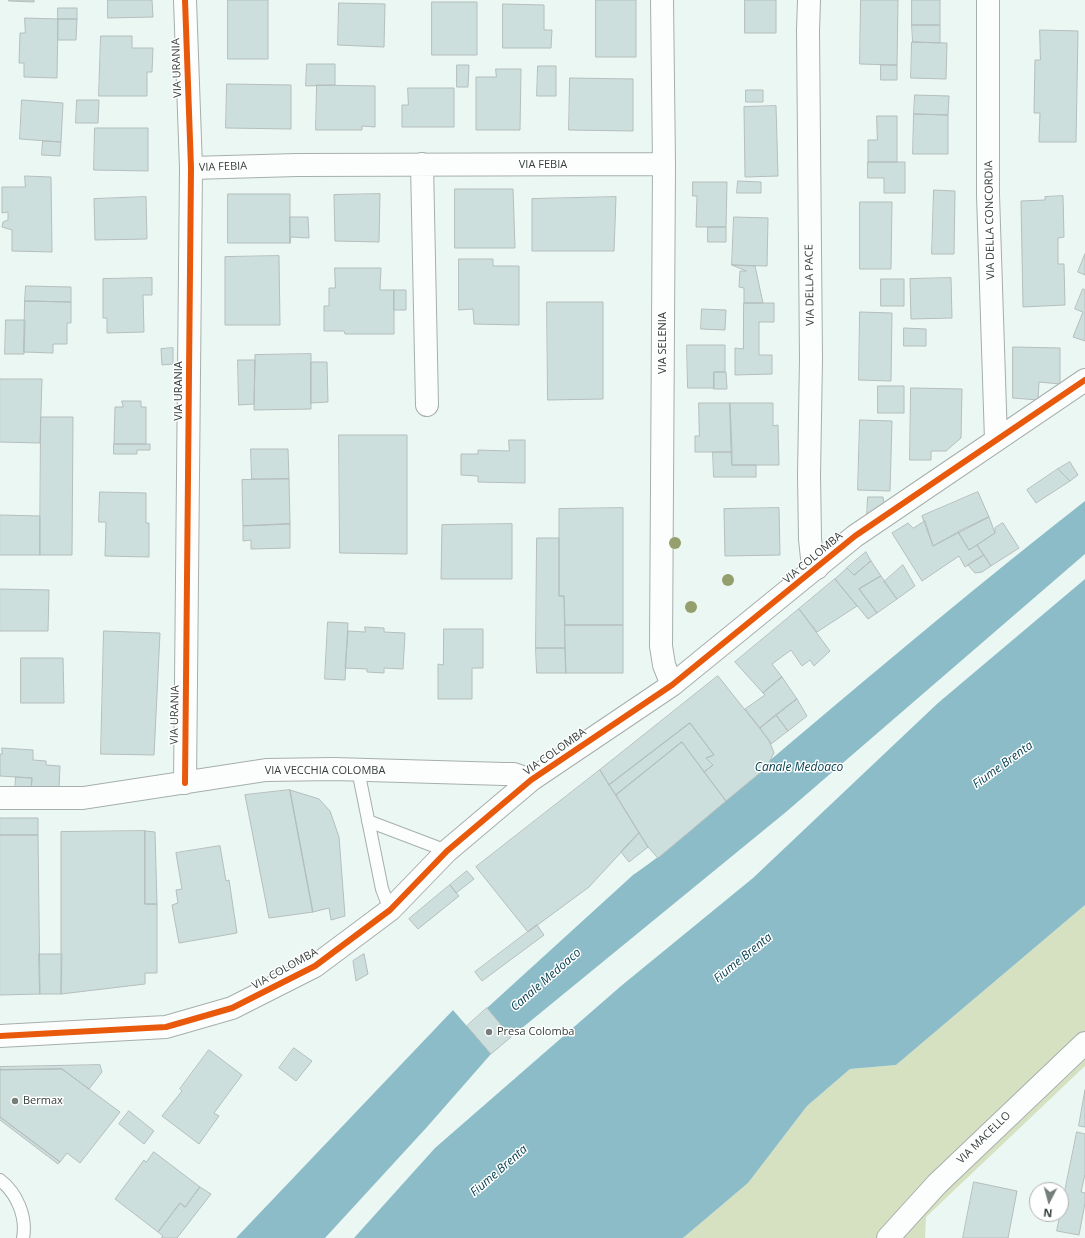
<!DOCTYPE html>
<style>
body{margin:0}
#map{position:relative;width:1085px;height:1238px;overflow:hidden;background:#ebf7f2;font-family:"Open Sans",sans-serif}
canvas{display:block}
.north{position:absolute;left:1029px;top:1182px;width:40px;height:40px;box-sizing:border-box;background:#fff;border:1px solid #aeb2b0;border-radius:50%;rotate:186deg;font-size:11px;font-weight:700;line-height:16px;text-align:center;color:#343e3a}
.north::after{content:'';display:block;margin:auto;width:14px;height:18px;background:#747f7a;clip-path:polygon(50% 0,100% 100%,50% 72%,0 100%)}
</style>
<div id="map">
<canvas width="1085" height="1238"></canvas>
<div class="north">N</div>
</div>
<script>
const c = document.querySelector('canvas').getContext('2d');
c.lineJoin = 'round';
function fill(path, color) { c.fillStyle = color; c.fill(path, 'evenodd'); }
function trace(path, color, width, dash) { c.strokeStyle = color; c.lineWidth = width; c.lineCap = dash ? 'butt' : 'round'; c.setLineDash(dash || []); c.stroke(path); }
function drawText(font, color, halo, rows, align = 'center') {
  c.font = font + ' "Open Sans",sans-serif'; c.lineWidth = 3; c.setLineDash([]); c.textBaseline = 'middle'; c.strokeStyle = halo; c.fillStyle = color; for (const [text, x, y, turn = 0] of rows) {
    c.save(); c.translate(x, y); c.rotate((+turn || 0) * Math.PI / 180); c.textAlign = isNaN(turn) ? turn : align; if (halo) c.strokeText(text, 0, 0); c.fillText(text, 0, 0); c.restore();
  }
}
fill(new Path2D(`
 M1085 905V1066L926 1217 925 1238H683L748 1183 807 1106 850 1069 896 1065Z`), '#d6e1c2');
fill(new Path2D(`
 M1085 501V554L786 812 511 1037 487 1008 633 875C689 837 736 788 788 745 886 662 984 580 1085 501Z
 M1085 579V905L896 1065 850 1069 807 1106 748 1183 683 1238H354L435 1148 621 986 753 878 938 703Z
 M453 1010 491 1054 427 1127 325 1238H236Z`), '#8dbcc9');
const building = new Path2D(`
 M9 0H34V2L9 1Z
 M108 0H152L153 17 108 18Z
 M228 0H268V59H228Z
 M596 0H636V57H596Z
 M745 0H776V33H745Z
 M861 0H898L897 65 860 64Z
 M912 0H940V25H912Z
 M432 2H477V55H432Z
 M339 3 385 4 384 47 338 45Z
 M503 4 544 5V30H552L551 48H503Z
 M58 8H77V19H58Z
 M25 18 58 19 57 78 24 77V63H19L20 33H25Z
 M58 19H77L76 40H58Z
 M912 25H940V43L913 42Z
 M1040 30 1078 31 1076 142H1039L1040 113H1034L1035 60H1040Z
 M101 36H132V48H153L152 72H147V96H99Z
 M912 42 947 43 946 79 911 78Z
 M307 64H335V85L306 86Z
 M457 65H469L468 87H457Z
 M881 65H897V80H881Z
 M538 66H556V96H537Z
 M496 69H521L520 130H476V77H496Z
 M570 78 633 79V131L569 130Z
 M227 84 291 85V129L226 128Z
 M317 85 375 86V127L362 126V130H316Z
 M408 88H454V127H402V105H408Z
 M746 90H763V102H746Z
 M915 95 949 96 948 115 914 114Z
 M22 100 63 103 61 142 20 139Z
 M77 100H99L98 123H76Z
 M776 106 778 176 745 177 744 107Z
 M914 114 948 115V154H913Z
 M877 116H897V162H868V140H877Z
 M95 128H148V171L94 170Z
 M43 141 61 142 60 156 42 155Z
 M868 162H905V193H884V178H868Z
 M25 176 51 177 52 252 12 251V230L2 227 3 222 8 220V212L2 213V187H25Z
 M738 181 761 182V193H737Z
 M693 182H727L726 227H696L697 196H693Z
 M455 189H513L515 248H455Z
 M934 190 955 191 954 254H932Z
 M228 194H290V243H228Z
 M380 194 379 242 335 241 334 195Z
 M1063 196 1064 237 1058 238V264H1064L1065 305 1023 307 1021 201 1045 200V197Z
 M146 197 147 239 95 240 94 199Z
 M616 197 614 251H532V199Z
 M860 202H892L891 269H860Z
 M290 217H308L309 238 291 237 290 243Z
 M734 217 768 218 767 266 732 265Z
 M708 227H726V242H708Z
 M1085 254V275L1078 272Z
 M279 256 280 325H225V257Z
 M459 259H493V266H519V325L474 324 473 309 459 310Z
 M732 265 755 266 763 303H744V288L739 287 740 271H746Z
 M335 268H381L380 290H394V334H345L344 331H324V306H329V288H335Z
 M152 278V295H143L144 332 107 333V318H103V279Z
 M951 278 952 318 911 319 910 279Z
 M881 279H904V306H881Z
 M26 286 71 287V302L25 301Z
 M1083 289 1085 290V341L1073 337 1083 312 1075 309Z
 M394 290H406V310H394Z
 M25 301 71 302V323H67V344H53V353L24 352Z
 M547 302H603V399L548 400Z
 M744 303H774V322H759V355H772V374L735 375V348L743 349Z
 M702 309 726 310 725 330 701 329Z
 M860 312 892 313 891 381 859 380Z
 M6 320H25L24 354H5Z
 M904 328 926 329V346H904Z
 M687 345H725V372H714V388H688Z
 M1013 347 1060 348V384L1039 382 1038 400 1013 398Z
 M173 348V364L162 365 161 349Z
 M311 354V409L254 410 255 355Z
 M238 360H255L254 404 239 405Z
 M311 362H327L328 402 311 403Z
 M714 372H726L727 389H714Z
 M0 379H42L40 443 0 442Z
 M878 386H904V413H878Z
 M911 388 962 389 961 438 946 451H931V460H910Z
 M122 401H141V407H146V444H114L115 407H123Z
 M699 403H730L732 452H695V436H699Z
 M730 403H773V426L778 425 779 465H732Z
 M41 417H73L72 555H40Z
 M860 420 892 421 890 491 858 490Z
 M339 435H407V554L340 553Z
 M509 440H525V483L478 482V476L461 475V454H478V450L509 451Z
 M114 444H150V450H137V454H114Z
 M251 449H288L289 479H252Z
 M713 452H732V465H756V477H714Z
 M1070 462 1078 475 1070 481 1058 469Z
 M1058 469 1070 481 1036 503 1027 490Z
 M289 479 290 524 243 526 242 480Z
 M100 492 146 493V523H149V557L105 556 106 522H99Z
 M978 492 989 517 933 546 922 516Z
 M868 497H883L884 503 867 515Z
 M623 508V625H565L564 596H559V509Z
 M779 508 780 555 725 556 724 509Z
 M0 515 40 516V555H0Z
 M989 517 995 533 969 550 958 532Z
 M925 521 933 546 958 532 969 550 977 545 984 555 965 567 959 556 922 581 892 533 908 523 913 528Z
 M1003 523 1019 548 991 566 977 545 995 533V528Z
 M290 524V548L251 549V540L243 541V526Z
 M512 524V579H441L442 525Z
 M537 538H559V596H564L565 648H536Z
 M866 552 871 561 854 575 847 568Z
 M984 555 991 566 982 572 975 573 968 565Z
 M871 561 881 576 859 589 877 613 868 619 835 579 847 568 854 575Z
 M903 565 915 586 897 599 884 582Z
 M881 576 897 599 877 613 859 589Z
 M835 579 857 606 817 632 799 609Z
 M0 589 49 590 48 631H0Z
 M799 609 830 651 814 666 810 660 802 666 791 650 772 664 782 677 763 693 735 662Z
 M328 622 348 623 345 680 325 679Z
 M565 625H623V673H566Z
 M365 627 384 628V632L405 633 403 669 384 668V673L367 672V669L345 668 348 631 365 632Z
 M444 629H483V668H472V699H438V664L443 665Z
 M104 631 160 633 154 755 101 754Z
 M536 648H565L566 673H537Z
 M21 658H63L64 703H21Z
 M718 676 769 740 774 753 766 768 726 801 704 772 713 765 706 758 714 755 690 723 609 785 600 770Z
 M782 677 797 699 760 728 745 709 765 695 763 693Z
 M797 699 807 716 788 731 776 715Z
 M776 715 788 731 771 744 760 728Z
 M690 723 714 755 706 758 713 765 704 772 682 742 616 795 609 785Z
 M682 742 726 801 658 858 648 847 616 795Z
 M2 748 33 750V760L46 761V765L60 766 59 789H31L32 778 0 776V754H2Z
 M600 770 639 833 589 887 528 932 476 867Z
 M16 777 32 778 31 794 15 792Z
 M290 790 313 912 269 918 245 795Z
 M290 790 319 799 330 811 339 837 345 916 331 920 329 908 313 912Z
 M0 818H38V835H0Z
 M145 831 155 832 157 904H145Z
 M145 831V904H157V973H145V984L61 994V832Z
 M639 833 648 847 629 862 621 852Z
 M0 835H38L40 994 0 995Z
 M220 846 226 881 229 880 237 933 179 943 172 905 178 903 176 890 182 889 176 853Z
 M467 871 474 879 456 893 450 885Z
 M450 885 459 896 418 929 409 919Z
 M537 925 544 935 482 981 475 972Z
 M39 954H62L61 994H40Z
 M364 954 368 974 356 981 353 961Z
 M487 1008 511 1037 491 1054 467 1026Z
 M294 1048 312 1061 296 1081 279 1068Z
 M209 1050 242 1075 214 1113 219 1116 199 1144 162 1116 182 1091 180 1089Z
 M100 1065 102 1072 89 1089 62 1069 0 1070V1067Z
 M62 1069 120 1112 80 1163 67 1153 60 1162 0 1117V1070Z
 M1085 1090V1127L1079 1126Z
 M129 1111 154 1131 144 1144 119 1124Z
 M0 1117 60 1162 58 1164 0 1120Z
 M1077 1132 1085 1134V1174L1081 1192 1085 1193V1203L1079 1235 1057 1231Z
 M154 1152 200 1187 185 1207 180 1203 158 1232 115 1199 144 1160 146 1162Z
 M974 1182 1017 1191 1008 1238H963Z
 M200 1187 211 1194 177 1238H161L163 1236 158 1232 180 1203 185 1207Z`);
fill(building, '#cddfdd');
trace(building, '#b4bebc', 1);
const lane = new Path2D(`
 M358 770 382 889 390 910
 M368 821 447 851
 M0 1180C17 1193 27 1217 23 1238`);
const street = new Path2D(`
 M185 0 191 168 185 783
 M662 0 664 164 661 646 664 665 672 685
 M809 0 808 31 811 359 809 475 810 539 812 558 817 568
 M988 0V195L996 440
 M422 164 427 405
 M191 168 297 165 664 164
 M0 798H83L266 770 334 769 504 774H514L531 780
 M0 1036 166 1027 232 1008 315 966 390 910 447 851 531 780 672 685 855 536 1085 380
 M888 1238 937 1184 1085 1043`);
trace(lane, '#a6afab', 14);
trace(street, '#a6afab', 24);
trace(lane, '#fcfefd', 12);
trace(street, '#fcfefd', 22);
trace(new Path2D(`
 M185 0 191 168 185 783
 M0 1036 166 1027 232 1008 315 966 390 910 447 851 531 780 672 685 855 536 1085 380`), '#e8590c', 6);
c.fillStyle = '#959f6d';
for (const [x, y] of [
 [675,543],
 [728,580],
 [691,607]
]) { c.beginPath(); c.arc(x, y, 6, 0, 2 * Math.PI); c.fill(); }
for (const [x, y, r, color] of [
 [489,1032,4,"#747f7a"],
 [15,1101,4,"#747f7a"]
]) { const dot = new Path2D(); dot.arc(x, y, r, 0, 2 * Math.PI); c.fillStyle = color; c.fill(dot); trace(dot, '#fff', 1.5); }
drawText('11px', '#343e3a', '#fff', [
 ["VIA URANIA",177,68,-92],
 ["VIA FEBIA",543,165],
 ["VIA FEBIA",223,167,-2],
 ["VIA DELLA CONCORDIA",990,220,-91],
 ["VIA DELLA PACE",810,285,-91],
 ["VIA SELENIA",663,343,-90],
 ["VIA URANIA",179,391,-90],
 ["VIA COLOMBA",813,558,-40],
 ["VIA URANIA",175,715,-89],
 ["VIA COLOMBA",555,752,-35],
 ["VIA VECCHIA COLOMBA",325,771],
 ["VIA COLOMBA",285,969,-29],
 ["VIA MACELLO",984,1138,-44]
]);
drawText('11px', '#343e3a', '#fff', [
 ["Presa Colomba",497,1032],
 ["Bermax",23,1101]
], 'left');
drawText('italic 12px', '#023d4c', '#fff', [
 ["Fiume Brenta",1003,765,-36],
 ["Canale Medoaco",799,768],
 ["Fiume Brenta",743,958,-39],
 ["Canale Medoaco",546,980,-41],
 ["Fiume Brenta",499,1171,-41]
]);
</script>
